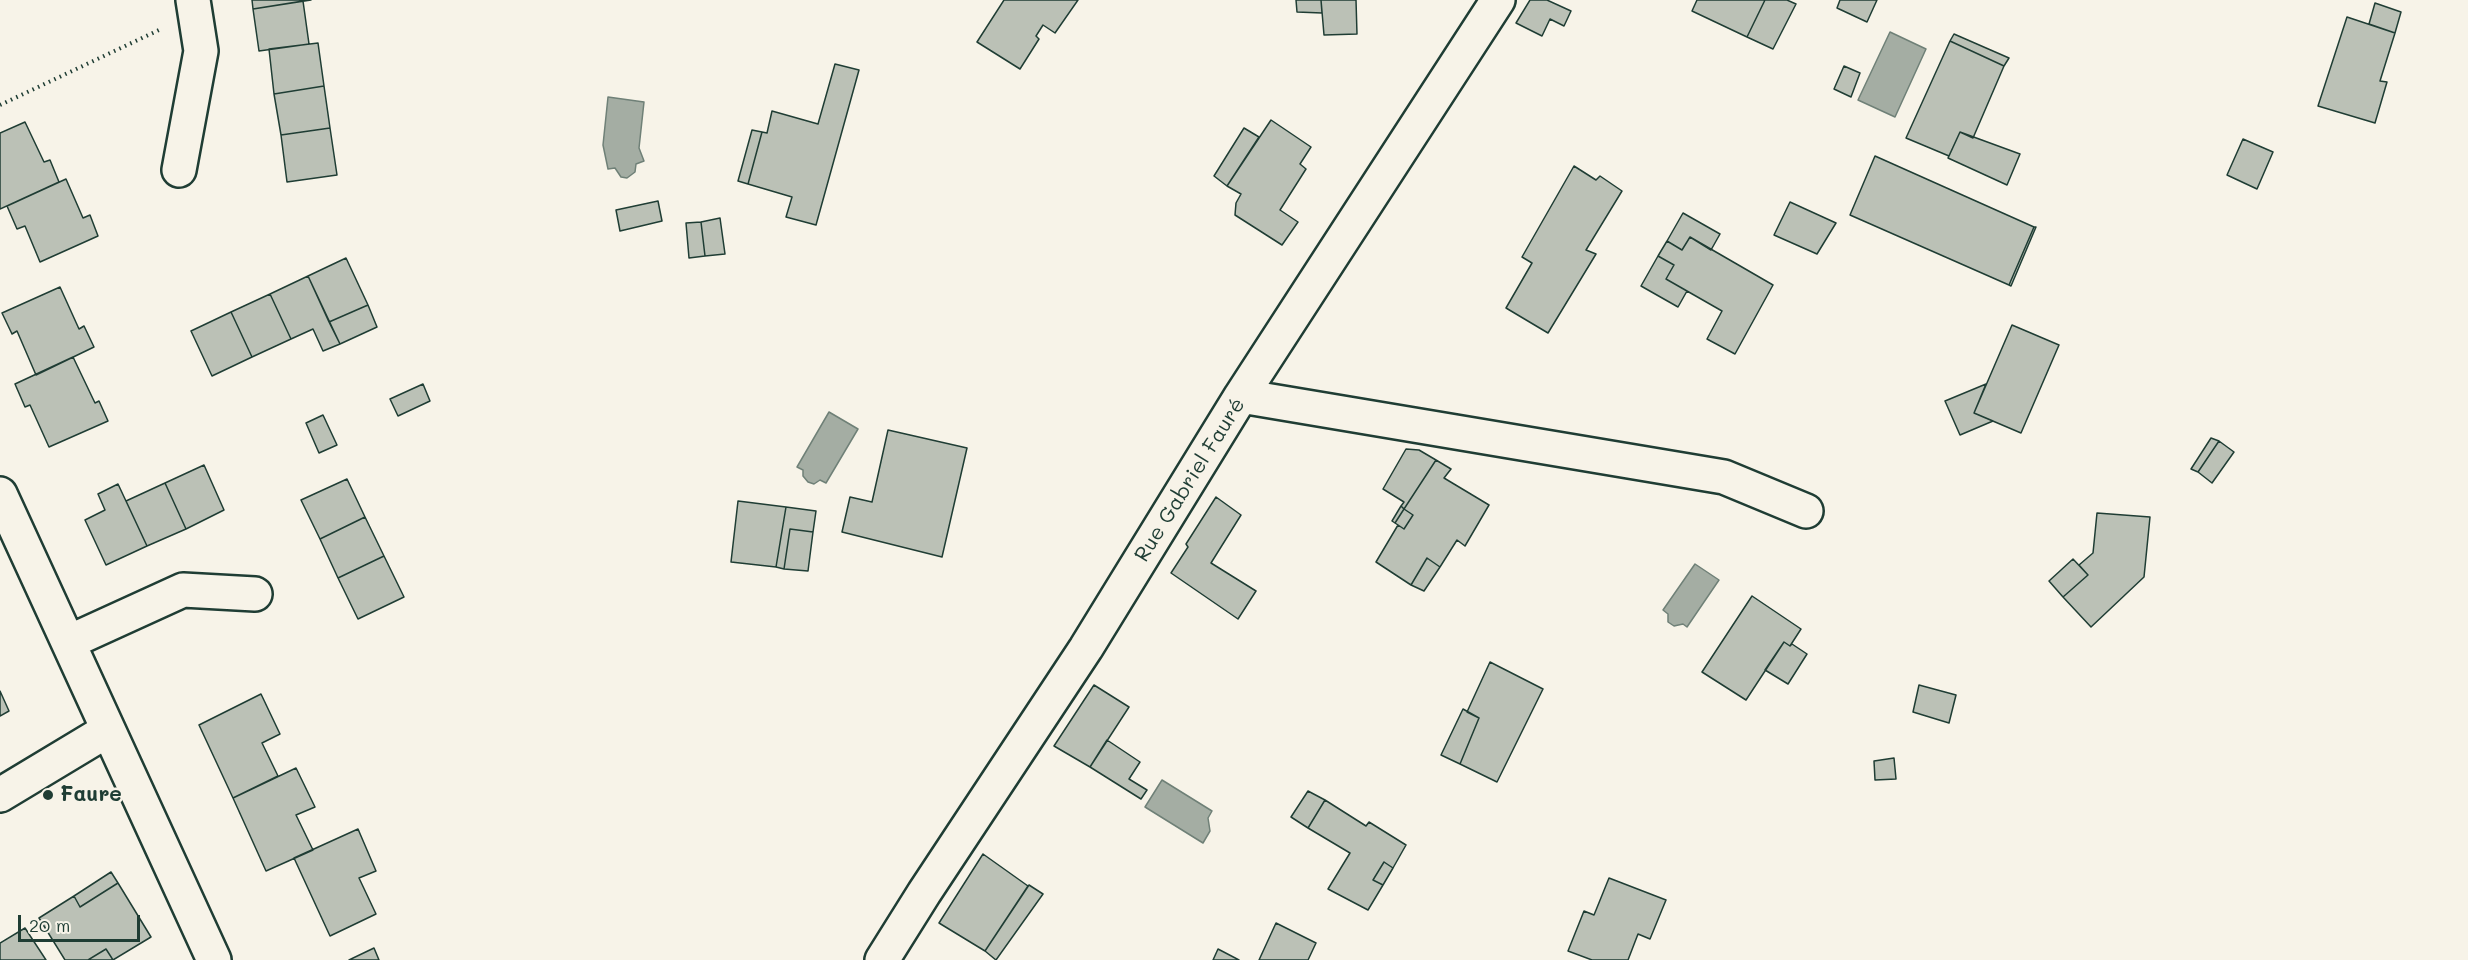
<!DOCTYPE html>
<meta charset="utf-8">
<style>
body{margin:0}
#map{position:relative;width:2468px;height:960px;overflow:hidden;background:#f7f3e8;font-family:Mali,sans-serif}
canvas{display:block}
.scale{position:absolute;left:18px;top:915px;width:122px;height:27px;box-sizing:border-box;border:3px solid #1f3d34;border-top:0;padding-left:8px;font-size:18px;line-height:21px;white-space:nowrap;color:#1f3d34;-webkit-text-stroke:4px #f7f3e8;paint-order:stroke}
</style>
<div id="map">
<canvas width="2468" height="960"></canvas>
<div class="scale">20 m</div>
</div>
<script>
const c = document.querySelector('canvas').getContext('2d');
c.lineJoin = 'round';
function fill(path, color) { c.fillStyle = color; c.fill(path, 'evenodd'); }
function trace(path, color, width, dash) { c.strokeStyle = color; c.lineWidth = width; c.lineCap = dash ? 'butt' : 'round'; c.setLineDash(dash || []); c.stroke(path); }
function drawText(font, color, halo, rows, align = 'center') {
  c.font = font + ' Mali,sans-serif'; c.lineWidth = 5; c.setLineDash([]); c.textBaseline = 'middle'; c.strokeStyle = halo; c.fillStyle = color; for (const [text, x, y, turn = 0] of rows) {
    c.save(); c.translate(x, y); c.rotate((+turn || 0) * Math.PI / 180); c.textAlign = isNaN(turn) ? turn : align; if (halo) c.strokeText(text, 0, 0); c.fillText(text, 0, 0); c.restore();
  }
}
const water = new Path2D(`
 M1890 32 1926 49 1895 117 1858 100Z
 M608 97 644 102 639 148 644 161 636 164 635 172 627 178 621 177 615 168 608 169 603 145Z
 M829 412 858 429 826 483 820 480 814 484 808 482 803 476V470L797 467Z
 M1695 564 1719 580 1687 627 1683 624 1674 626 1668 622V614L1663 610Z
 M1162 780 1212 811 1208 818 1210 831 1203 843 1145 807Z`);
fill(water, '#a4ada3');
trace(water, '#6f8077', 1.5);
const building = new Path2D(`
 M252 0H311L253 9Z
 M1004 0H1078L1055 33 1043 25 1036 36 1039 39 1020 69 977 42Z
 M1296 0H1321L1322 13 1297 12Z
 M1321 0H1356L1357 34 1324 35Z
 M1530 0H1547L1571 11 1564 26 1550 19 1542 36 1516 23Z
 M1697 0H1765L1747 37 1692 11Z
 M1765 0H1787L1796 4 1773 49 1747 37Z
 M1840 0H1877L1867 22 1837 8Z
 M303 1 309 44 259 51 253 9Z
 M2375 3 2401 12 2395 33 2369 24Z
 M2347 17 2395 33 2380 81 2387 82 2375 123 2318 106Z
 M1954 34 2009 58 2004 66 1950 41Z
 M1950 41 2004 66 1973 138 1960 132 1949 156 1906 138Z
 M318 43 324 86 274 94 269 49Z
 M835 64 859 70 816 225 786 217 792 197 748 184 762 132 767 133 772 111 818 124Z
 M1844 66 1860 73 1851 97 1834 89Z
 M324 86 330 128 281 135 274 94Z
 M1271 120 1311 147 1300 164 1306 169 1280 210 1298 222 1282 245 1235 215 1236 203 1241 194 1227 186Z
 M25 122 44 162 50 160 59 182 0 209V133Z
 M330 128 337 175 287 182 281 135Z
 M1244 128 1259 137 1227 186 1214 176Z
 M752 130 762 132 748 184 738 181Z
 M1960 132 2020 154 2007 185 1948 158Z
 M2243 139 2273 152 2257 189 2227 175Z
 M1875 156 2034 227 2009 285 1850 215Z
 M1574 166 1596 180 1600 176 1622 191 1586 250 1596 254 1548 333 1506 308 1532 263 1522 257Z
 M66 179 83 218 90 215 98 236 40 262 25 226 17 229 7 206Z
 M658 201 662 221 620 231 616 210Z
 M1790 202 1836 223 1817 254 1774 235Z
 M1683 213 1720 234 1711 250 1690 237 1682 250 1667 241Z
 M720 218 725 254 705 256 701 222Z
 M701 222 705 256 689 258 686 223Z
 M2034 227H2036L2011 286 2009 285Z
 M1690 237 1773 285 1735 354 1707 339 1722 311 1666 279 1674 265 1658 256 1667 241 1682 250Z
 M1658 256 1674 265 1666 279 1687 291 1678 307 1641 286Z
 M346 258 368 305 329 322 308 276Z
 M308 276 340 344 323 351 313 329 291 339 270 294Z
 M60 287 79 329 84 326 94 347 36 375 17 331 12 334 2 313Z
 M270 294 291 339 252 357 231 312Z
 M368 305 377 327 340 344 329 322Z
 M231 312 252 357 212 376 191 331Z
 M2012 325 2059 345 2021 433 1974 413Z
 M73 357 95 403 99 401 108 421 49 447 30 405 25 407 15 384Z
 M423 384 430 401 398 416 390 399Z
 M1986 384 1974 413 1993 421 1960 435 1945 401Z
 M323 415 337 445 319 453 306 423Z
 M888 430 967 448 942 557 842 532 850 497 872 502Z
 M2211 438 2219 441 2198 472 2191 469Z
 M2219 441 2234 452 2212 483 2198 472Z
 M1406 449 1419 450 1436 460 1404 509 1401 506 1404 502 1383 489Z
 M1436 460 1451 469 1444 478 1489 505 1465 546 1457 540 1440 567 1427 558 1411 585 1376 562 1398 525 1404 529 1413 515 1404 509Z
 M204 465 224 510 186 529 165 483Z
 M347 479 365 517 320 539 301 500Z
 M165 483 186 529 147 546 126 501Z
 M118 484 147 546 106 565 85 520 105 510 98 494Z
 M1216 497 1241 515 1211 563 1256 591 1238 619 1171 573 1188 547 1186 544Z
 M738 501 786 507 776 567 731 562Z
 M1401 506 1404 509 1395 523 1392 521Z
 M786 507 816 511 813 532 790 529 784 569 776 567Z
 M1404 509 1413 515 1404 529 1395 523Z
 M2097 513 2150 517 2144 577 2091 627 2063 597 2088 575 2079 565 2093 553Z
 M365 517 384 556 338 578 320 539Z
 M790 529 813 532 808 571 784 569Z
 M384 556 404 597 358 619 338 578Z
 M1427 558 1440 567 1424 591 1411 585Z
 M2073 559 2088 575 2063 597 2049 581Z
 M1752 596 1801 629 1790 646 1784 642 1746 700 1702 672Z
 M1784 642 1790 646 1792 644 1807 654 1788 684 1765 670Z
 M1490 662 1543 689 1497 782 1460 764 1479 718 1467 712Z
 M1094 685 1129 707 1090 767 1054 746Z
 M1919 685 1956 695 1949 723 1913 712Z
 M0 691 9 711 0 716Z
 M261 694 280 734 262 743 278 776 233 798 199 725Z
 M1463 709 1479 718 1460 764 1441 755Z
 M1107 740 1140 762 1129 779 1147 790 1141 799 1090 767Z
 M1894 758 1896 779 1875 780 1874 761Z
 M296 768 315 807 296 815 313 850 266 871 233 798Z
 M1308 791 1325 800 1308 828 1291 817Z
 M1325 800 1366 826 1369 822 1406 845 1393 868 1384 862 1373 880 1383 885 1368 910 1328 889 1350 853 1308 828Z
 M358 829 376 871 359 878 376 914 330 936 294 858Z
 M983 854 1028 886 985 951 939 923Z
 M1384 862 1393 868 1383 885 1373 880Z
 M111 872 118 883 80 907 74 896Z
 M1609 878 1666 900 1650 939 1638 934 1628 960H1592L1568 951 1584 911 1594 915Z
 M118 883 151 937 113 960 106 949 88 960H65L39 918 74 896 80 907Z
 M1029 885 1043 894 996 960 985 951Z
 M1276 923 1316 943 1308 960H1259Z
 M25 928 46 960H0V943Z
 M374 948 379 960H349Z
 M106 949 113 960H88Z
 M1218 949 1239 960H1213Z`);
fill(building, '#bbc1b6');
trace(building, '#1f3d34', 1.5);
const minor = new Path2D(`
 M179 170 201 51 193 0
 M1241 396 1724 477 1806 511
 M0 494 214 960
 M69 642 183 590 255 594
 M0 795 108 730
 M882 960 924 893 1086 648 1241 396 1498 0`);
trace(minor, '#1f3d34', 38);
trace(new Path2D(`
 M0 105 159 30`), '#1f3d34', 4, [1.5, 4.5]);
trace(minor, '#f7f3e8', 33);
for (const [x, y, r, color] of [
 [48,795,6,"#1f3d34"]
]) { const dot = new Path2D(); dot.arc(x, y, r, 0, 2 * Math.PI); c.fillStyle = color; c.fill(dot); trace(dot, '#f7f3e8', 2); }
drawText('21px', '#1f3d34', '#f7f3e8', [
 ["Rue Gabriel Fauré",1190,480,-58]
]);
drawText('bold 21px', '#1f3d34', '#f7f3e8', [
 ["Faure",60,795]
], 'left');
</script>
